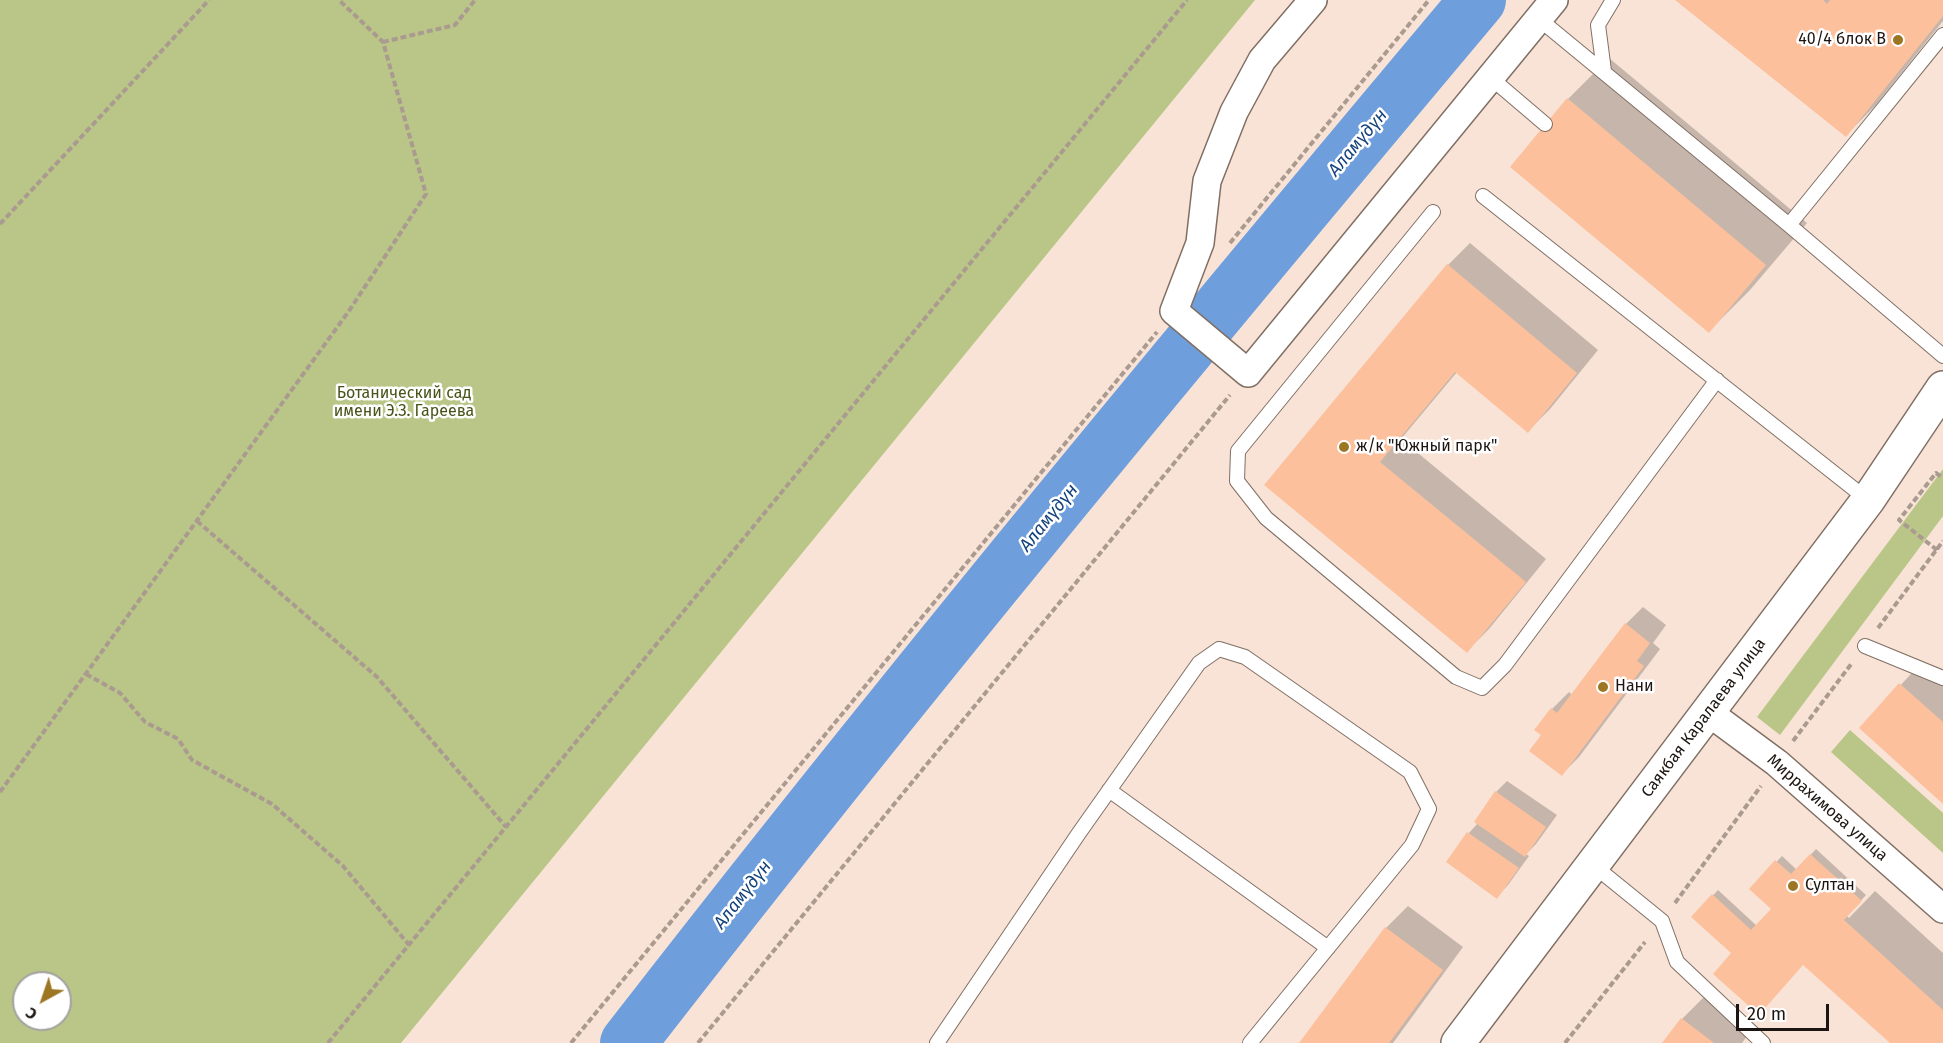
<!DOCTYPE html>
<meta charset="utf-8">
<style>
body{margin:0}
#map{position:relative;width:1943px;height:1043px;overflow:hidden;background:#f8e3d6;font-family:"Fira Sans",sans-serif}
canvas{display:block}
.north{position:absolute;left:12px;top:971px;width:60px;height:60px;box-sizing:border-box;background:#fff;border:2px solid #a4a1a0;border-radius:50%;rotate:220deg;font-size:16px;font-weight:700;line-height:24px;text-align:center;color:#1c1511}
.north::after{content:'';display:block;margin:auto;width:21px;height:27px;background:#9d7623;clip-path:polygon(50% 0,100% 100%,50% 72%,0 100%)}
.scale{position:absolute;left:1736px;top:1004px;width:93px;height:27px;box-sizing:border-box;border:3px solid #1c1511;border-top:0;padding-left:8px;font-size:18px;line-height:21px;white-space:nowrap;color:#1c1511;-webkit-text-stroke:4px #fff;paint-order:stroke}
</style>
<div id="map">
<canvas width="1943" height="1043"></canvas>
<div class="north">С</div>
<div class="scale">20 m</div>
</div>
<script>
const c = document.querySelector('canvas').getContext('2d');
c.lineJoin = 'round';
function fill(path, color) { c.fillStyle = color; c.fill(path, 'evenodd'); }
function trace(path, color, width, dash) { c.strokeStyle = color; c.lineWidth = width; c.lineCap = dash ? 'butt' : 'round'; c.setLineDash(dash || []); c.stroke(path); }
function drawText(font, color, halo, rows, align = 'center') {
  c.font = font + ' "Fira Sans",sans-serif'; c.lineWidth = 5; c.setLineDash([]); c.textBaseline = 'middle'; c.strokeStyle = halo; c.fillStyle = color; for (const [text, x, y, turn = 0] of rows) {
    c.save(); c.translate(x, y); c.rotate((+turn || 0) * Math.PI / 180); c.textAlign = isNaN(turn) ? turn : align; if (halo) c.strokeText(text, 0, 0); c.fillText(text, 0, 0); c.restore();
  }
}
fill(new Path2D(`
 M0 0H1255L401 1043H0ZM24 983H60V1019H24Z
 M1943 469V516L1780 735 1757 717Z
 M1850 730 1943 813V853L1831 752Z`), '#b9c687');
fill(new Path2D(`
 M1678 0H1943V21L1876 105 1846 135Z
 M1609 58 1807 223 1750 290 1709 331 1568 99Z
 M1470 243 1598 350 1550 409 1528 431 1457 372 1401 439 1546 559 1489 629 1467 651 1266 485 1448 265Z
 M1643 607 1666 625 1653 643 1660 649 1579 757 1562 774 1543 734 1552 709 1569 692 1572 695 1626 624Z
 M1922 662 1943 681V802L1861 728Z
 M1507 781 1557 815 1536 844 1526 854 1529 856 1508 885 1497 897 1448 862 1469 833 1478 823 1496 792Z
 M1816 849 1866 895 1847 916 1849 918 1875 891 1943 953V1043H1892L1804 963 1734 953 1693 917 1718 890 1757 926 1773 909 1751 889 1782 856 1797 870Z
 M1408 906 1463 947 1393 1043H1301L1386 928Z
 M1704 997 1750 1032 1742 1043H1664L1682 1019Z`), '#0003');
trace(new Path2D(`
 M628 1043C903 688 1190 343 1478 0`), '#6e9edc', 56);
fill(new Path2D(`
 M1675 0H1823L1827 4 1830 0H1943V16L1846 137Z
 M1567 98 1766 265 1709 333 1510 167Z
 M1447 264 1577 373 1528 433 1455 372 1380 462 1526 582 1467 653 1264 485Z
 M1625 623 1650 643 1637 661 1644 666 1562 776 1529 751 1541 735 1534 730 1551 708 1557 713Z
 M1899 683 1943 722V804L1859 728Z
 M1495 791 1546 827 1525 857 1474 822Z
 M1467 832 1519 868 1497 899 1446 862Z
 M1810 854 1862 901 1844 920 1943 1010V1043H1890L1803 965 1759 1015 1713 974 1731 953 1691 917 1712 894 1751 930 1771 909 1749 889 1775 860 1791 874Z
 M1385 927 1443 970 1389 1043H1299Z
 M1681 1018 1714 1043H1662Z`), '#fdc09c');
const service = new Path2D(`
 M1539 19 1789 225 1943 356
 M1604 71 1598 25 1613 0
 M1491 78 1545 124
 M1483 196 1868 500
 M1433 212 1238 451 1237 481 1266 518 1456 677 1482 688 1505 665 1717 380
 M1789 225 1943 35
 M1865 646 1943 678
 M1109 790 1328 948
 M1593 865 1662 921 1677 962 1763 1043
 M937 1043 1079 833 1199 663 1219 649 1245 657 1410 772 1429 809 1412 845 1250 1043`);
const minor = new Path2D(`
 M1313 0 1262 60 1234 112 1207 181 1200 243 1174 311 1248 373 1554 0
 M1708 712 1777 763 1943 909`);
const secondary = new Path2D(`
 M1458 1043 1868 500 1943 388`);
trace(service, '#816f64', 16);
trace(minor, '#816f64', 30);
trace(secondary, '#816f64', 36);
trace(new Path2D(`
 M383 42 455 25 475 0
 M0 224 209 0
 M1230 243 1429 0
 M197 521 377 677 506 827
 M1937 550 1899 520 1936 473 1943 478
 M1878 628 1943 541
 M86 674 120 693 145 722 178 739 192 760 272 804 343 866 409 945
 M1793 741 1852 663
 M0 792 349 311 426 194 383 42 339 0
 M1675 903 1761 786
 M328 1043 1187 0
 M571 1043 1157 332
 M698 1043 1230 395
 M1565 1043 1645 942`), '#aa9a90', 4, [6, 3]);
trace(service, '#fff', 14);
trace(minor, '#fff', 27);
trace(secondary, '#fff', 33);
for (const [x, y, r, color] of [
 [1898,40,6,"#9d7623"],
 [1344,447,6,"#9d7623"],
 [1603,687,6,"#9d7623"],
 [1793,886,6,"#9d7623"]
]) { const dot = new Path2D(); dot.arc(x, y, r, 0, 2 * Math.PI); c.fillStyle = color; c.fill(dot); trace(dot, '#fff', 2); }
drawText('16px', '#1c1511', '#fff', [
 ["40/4 блок В",1886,40,"right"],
 ["ж/к \"Южный парк\"",1356,447],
 ["Нани",1615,687],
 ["Султан",1805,886]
], 'left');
drawText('16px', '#495318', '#fff', [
 ["Ботанический сад",404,394],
 ["имени Э.З. Гареева",404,412]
]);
drawText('16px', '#1c1511', '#fff', [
 ["Саякбая Каралаева улица",1704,718,-53],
 ["Миррахимова улица",1827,808,41]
]);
drawText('italic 18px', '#14437c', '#fff', [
 ["Аламүдүн",1358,143,-50],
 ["Аламүдүн",1049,518,-51],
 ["Аламүдүн",743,895,-52]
]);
</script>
